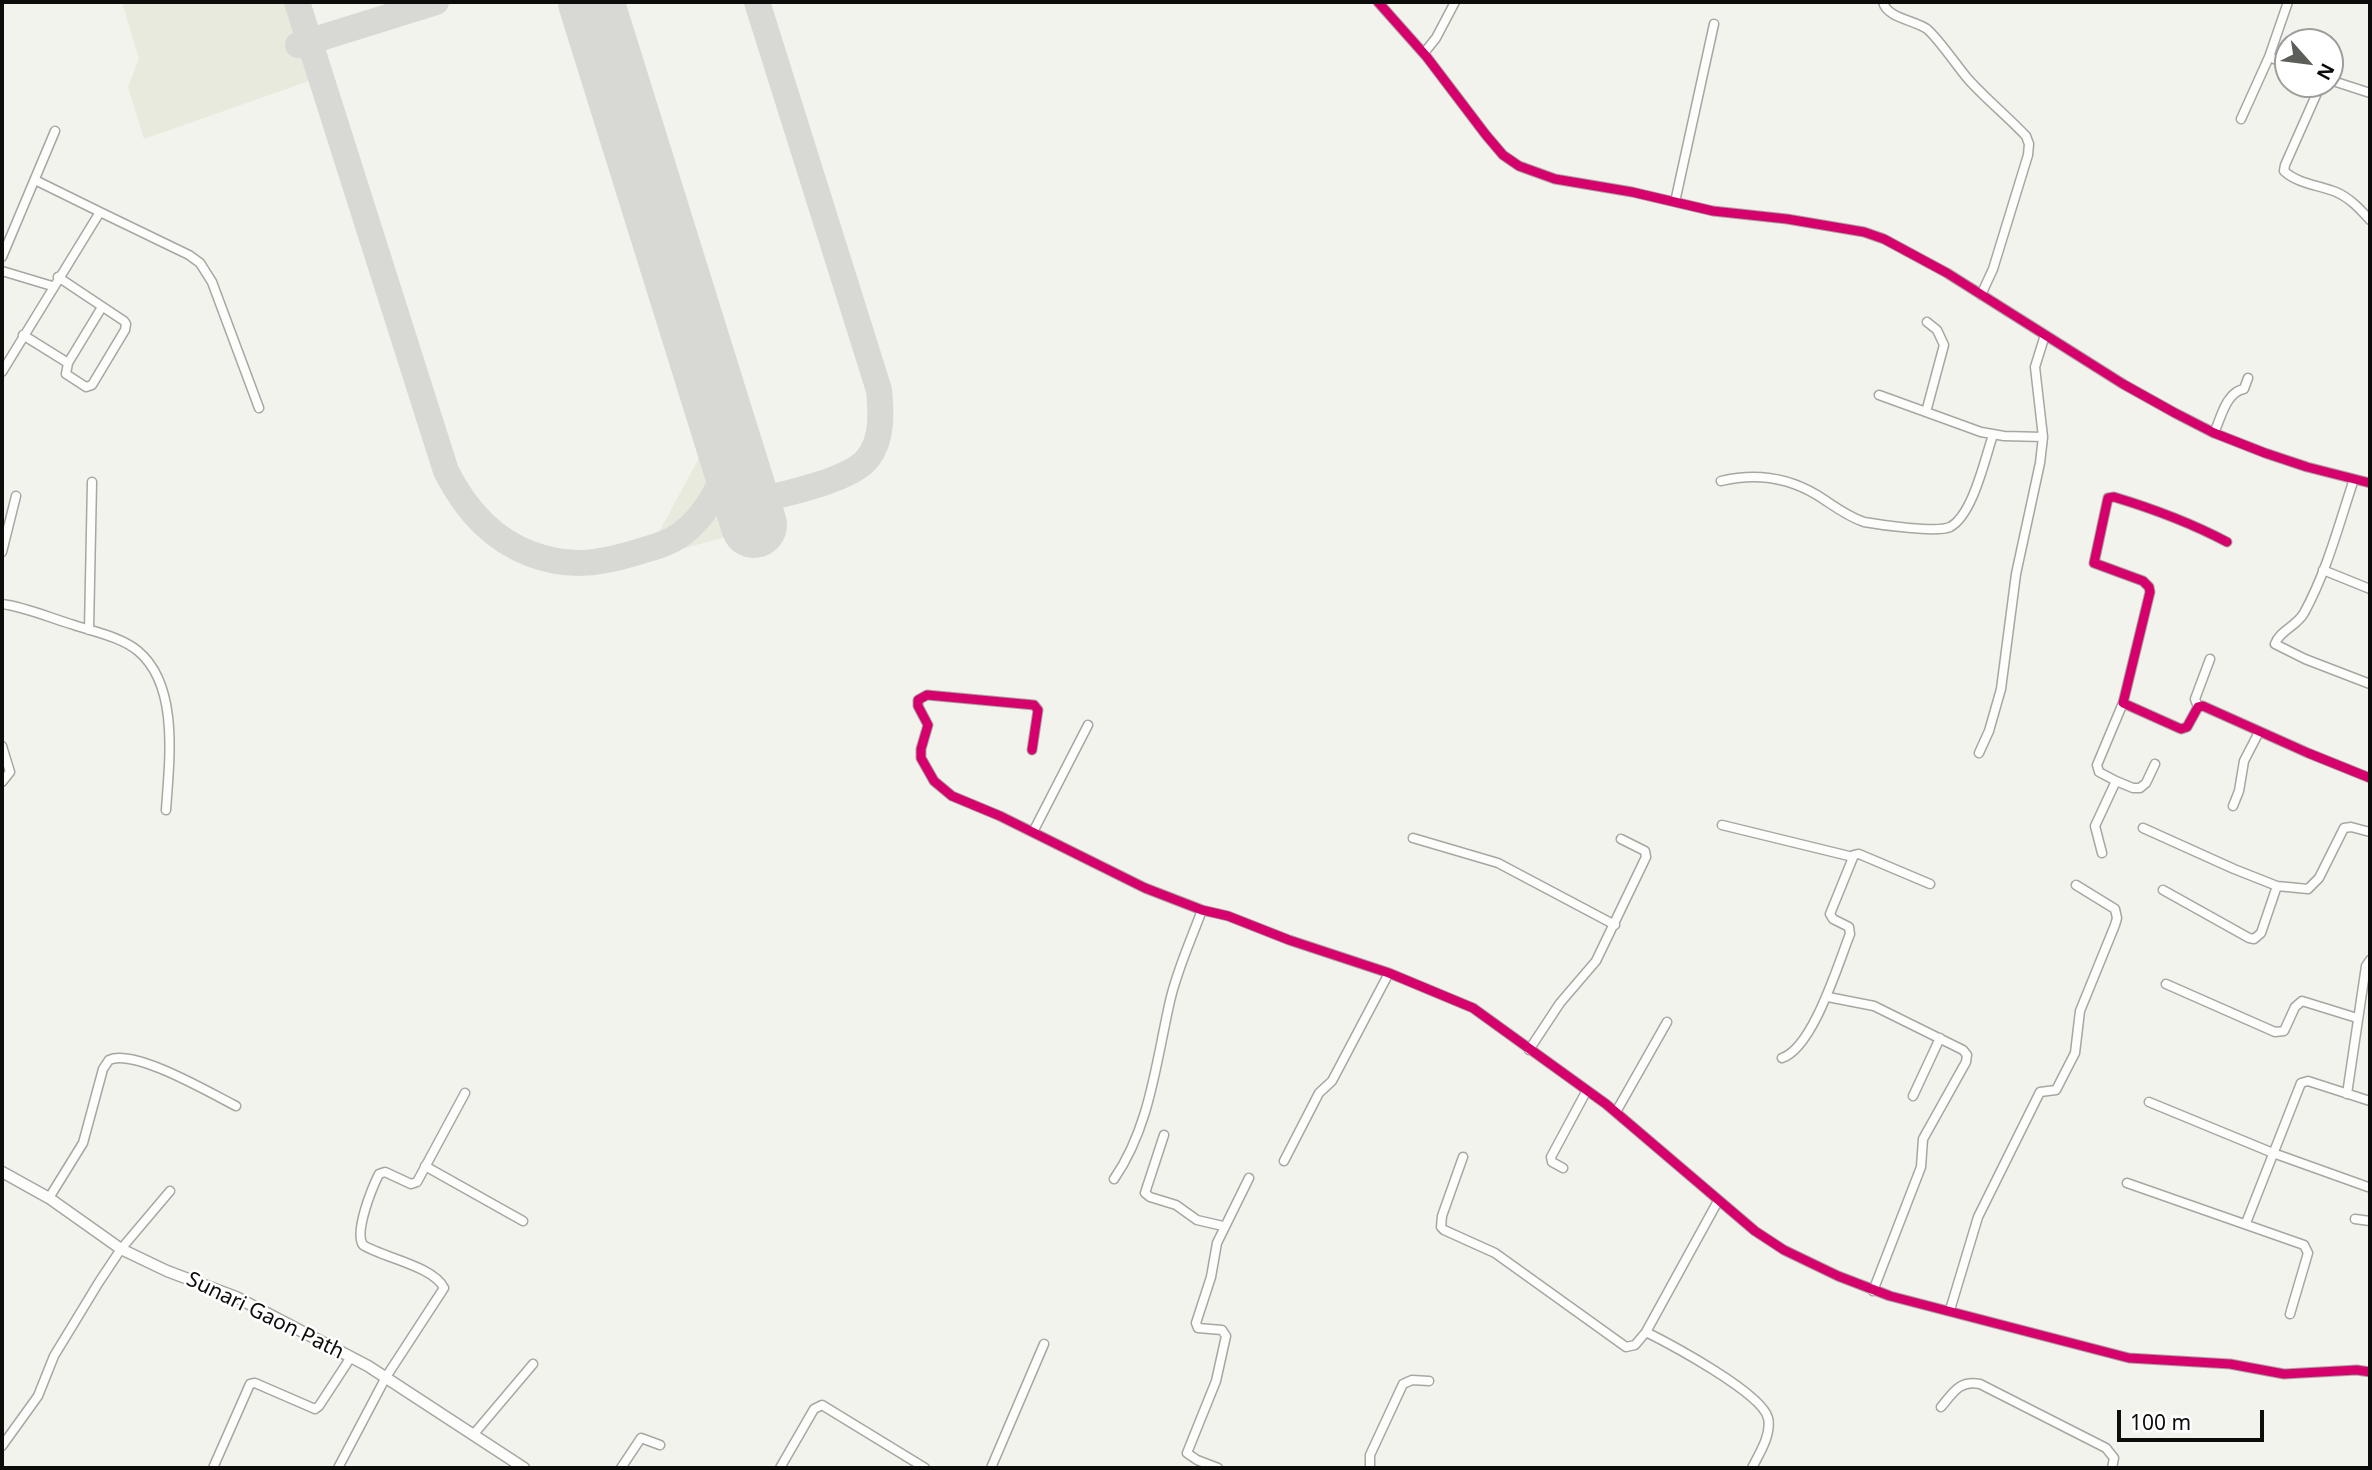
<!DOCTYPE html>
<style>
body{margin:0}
#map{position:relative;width:2372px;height:1470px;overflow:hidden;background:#f2f3ed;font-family:"Noto Sans",sans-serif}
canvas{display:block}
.frame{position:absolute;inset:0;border:4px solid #0c0d0a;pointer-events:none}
.north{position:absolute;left:2274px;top:28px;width:70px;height:70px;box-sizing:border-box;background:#fff;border:2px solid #9e9e9d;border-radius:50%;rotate:118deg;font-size:19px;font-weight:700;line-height:28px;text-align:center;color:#0c0d0a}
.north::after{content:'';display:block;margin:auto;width:24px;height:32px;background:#5c5e59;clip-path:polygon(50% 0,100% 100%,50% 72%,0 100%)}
.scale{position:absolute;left:2117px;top:1410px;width:147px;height:32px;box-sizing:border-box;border:4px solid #0c0d0a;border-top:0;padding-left:9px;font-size:21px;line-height:24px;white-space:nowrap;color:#0c0d0a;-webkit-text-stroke:5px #fff;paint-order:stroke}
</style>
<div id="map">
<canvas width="2372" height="1470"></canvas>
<div class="frame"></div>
<div class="north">N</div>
<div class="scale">100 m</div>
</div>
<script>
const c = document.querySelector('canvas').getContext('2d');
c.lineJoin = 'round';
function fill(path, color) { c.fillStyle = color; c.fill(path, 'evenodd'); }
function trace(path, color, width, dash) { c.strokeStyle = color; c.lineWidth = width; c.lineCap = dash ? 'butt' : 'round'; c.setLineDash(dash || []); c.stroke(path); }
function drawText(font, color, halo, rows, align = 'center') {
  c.font = font + ' "Noto Sans",sans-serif'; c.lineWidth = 5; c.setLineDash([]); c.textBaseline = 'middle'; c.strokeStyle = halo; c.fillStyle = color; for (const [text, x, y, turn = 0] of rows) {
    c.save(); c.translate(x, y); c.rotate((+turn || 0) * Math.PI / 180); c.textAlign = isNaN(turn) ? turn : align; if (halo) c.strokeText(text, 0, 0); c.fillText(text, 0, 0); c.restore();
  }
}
fill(new Path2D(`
 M122 2H284L309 81 144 139 128 87 139 59Z
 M706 445 733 535 659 555 657 536Z`), '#e7eadd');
trace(new Path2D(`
 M297 2 446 471C465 509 491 539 531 554 571 569 602 563 641 551 654 547 668 544 680 535 707 516 728 477 730 445
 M588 2 592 7
 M298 45 436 2
 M748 503C777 495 850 482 868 458 883 439 881 412 879 390L757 2`), '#d8d8d5', 26);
trace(new Path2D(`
 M591 2 754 525`), '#d8d8d5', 66);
const minor = new Path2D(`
 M1378 2 1426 56 1486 135 1503 155 1519 166 1555 179 1632 192 1713 211 1787 219 1864 232 1884 239 1947 273 2123 384 2175 413 2214 433 2265 453 2307 467 2370 483
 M1883 2C1887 18 1914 20 1927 29 1938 38 1957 66 1968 79 1986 99 2007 116 2026 136L2029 144 2028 155 1993 269 1981 295
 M2288 2 2269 57 2288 64
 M1424 53 1436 38 1455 2
 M2330 80 2370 93
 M2321 84 2285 165 2284 171C2298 184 2319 185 2336 192 2350 198 2360 209 2370 220
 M2241 119 2269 57
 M35 180 100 212
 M1675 202 1714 24
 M2 257 55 131
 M2 271 52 286
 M23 335 68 363 66 374 86 387 92 385 125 330 126 324 124 321 58 277
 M68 363 102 307
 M2 372 100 212 189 255 200 263 212 282 259 408
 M1879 395 1981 432 2004 436 2043 437
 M1926 412 1944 345 1937 330 1927 322
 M2214 433C2221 418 2226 392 2244 389L2248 378
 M2354 479C2339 524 2327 571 2304 613 2297 626 2279 631 2275 644L2305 659 2370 684
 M1721 481C1754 473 1787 477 1817 495 1833 505 1846 516 1864 522 1881 525 1937 533 1950 527 1973 515 1985 458 1993 435
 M2227 542C2191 523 2154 509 2114 497L2108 498 2094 563 2143 581 2149 587 2150 592 2123 703 2181 729 2187 727 2198 707 2203 706 2308 753 2370 778
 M2 552 16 496
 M2323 570 2370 589
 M2 604C26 607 50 618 74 625 95 632 121 637 138 651 180 686 169 763 166 810
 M89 630 92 482
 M2198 707 2195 699 2210 659
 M2 746 10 772 2 782
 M1032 750 1038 710 1034 705 927 695 918 700V706L928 725 921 749V758L934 781 952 796 1000 816 1145 888 1202 910 1228 916 1289 940 1389 973 1473 1008 1606 1104 1755 1231 1784 1250 1838 1276 1890 1296 2129 1358 2230 1364 2284 1374 2357 1370 2370 1372
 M1979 753 1989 731 2001 689 2016 574 2040 463 2043 437 2035 367 2045 335
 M2116 781 2133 788H2140L2146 783 2155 764
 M2233 806 2239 791 2244 761 2259 732
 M1722 825 1853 857
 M2143 828 2234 869 2277 886
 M1033 832 1088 725
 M1413 838 1498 863 1615 925
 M2102 853 2095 826 2116 781 2099 772 2097 765 2123 703
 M2163 890 2249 938 2254 939 2261 933 2277 886 2308 889 2319 878 2344 828 2351 827 2370 832
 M2166 984 2275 1032 2284 1031 2295 1007 2302 1001 2357 1018
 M1828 997 1874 1006 1963 1050 1967 1055 1966 1062 1923 1139 1921 1167 1873 1291
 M1529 1050 1560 1003 1596 961 1646 857 1645 851 1621 839
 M1782 1058C1813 1048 1838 964 1850 934L1849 927 1833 919 1830 914 1854 855 1859 854 1930 884
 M2347 1094 2366 966 2370 960
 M1913 1096 1940 1038
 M2149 1102 2273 1153 2368 1187
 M1616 1112 1667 1022
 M1164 1135 1145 1193 1150 1197 1176 1205 1197 1220 1223 1226
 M1463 1157 1442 1216 1441 1227 1444 1230 1495 1253 1626 1347 1635 1345 1646 1332 1718 1201
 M1284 1161 1319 1093 1332 1081 1389 973
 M425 1166 523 1221
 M1563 1168 1552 1162 1551 1157 1587 1090
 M1114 1179C1150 1127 1156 1062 1170 1001 1177 970 1191 940 1202 910
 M2127 1183 2304 1245 2308 1253 2290 1314
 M49 1198 83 1143 103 1069 109 1060C134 1048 210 1093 236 1106
 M2355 1219 2370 1221
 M2246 1223 2301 1083 2308 1081 2370 1101
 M1950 1310 1978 1217 2040 1092 2056 1090 2075 1053 2080 1011 2115 925 2117 918 2115 909 2076 885
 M1646 1332C1670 1344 1762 1393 1768 1418 1772 1434 1759 1454 1752 1468
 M1941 1407C1953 1393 1959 1380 1980 1384L2106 1448 2114 1458 2112 1468
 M473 1435 533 1364
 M2 1446 38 1396 54 1356 99 1282 121 1249 170 1191
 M213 1468 250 1384 255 1383 315 1409 319 1406 351 1357
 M338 1468 386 1377 444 1288C433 1266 384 1258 363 1245 354 1232 372 1188 379 1174L385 1172 411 1184 417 1182 465 1093
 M621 1468 641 1438 660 1445
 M780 1468 814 1409 822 1405 925 1468
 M991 1468 1044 1344
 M1218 1468 1197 1460 1187 1453 1216 1381 1226 1336 1222 1330 1198 1328 1196 1323 1211 1277 1217 1243 1249 1178
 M1370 1468V1455L1403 1384 1412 1380 1429 1381`);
const tertiary = new Path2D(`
 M2 1172 49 1198 121 1249 167 1271 236 1297 368 1366 524 1468`);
trace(minor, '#a6a7a2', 11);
trace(tertiary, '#a6a7a2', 13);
trace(minor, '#fdfdfc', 8);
trace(tertiary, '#fdfdfc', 10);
trace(new Path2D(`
 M1378 2 1426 56 1486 135 1503 155 1519 166 1555 179 1632 192 1713 211 1787 219 1864 232 1884 239 1947 273 2123 384 2175 413 2214 433 2265 453 2307 467 2370 483
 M2227 542C2191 523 2154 509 2114 497L2108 498 2094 563 2143 581 2149 587 2150 592 2123 703 2181 729 2187 727 2198 707 2203 706 2308 753 2370 778
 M1032 750 1038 710 1034 705 927 695 918 700V706L928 725 921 749V758L934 781 952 796 1000 816 1145 888 1202 910 1228 916 1289 940 1389 973 1473 1008 1606 1104 1755 1231 1784 1250 1838 1276 1890 1296 2129 1358 2230 1364 2284 1374 2357 1370 2370 1372`), '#d6006c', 9);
drawText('21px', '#0c0d0a', '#fff', [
 ["Sunari Gaon Path",265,1316,26]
]);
</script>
